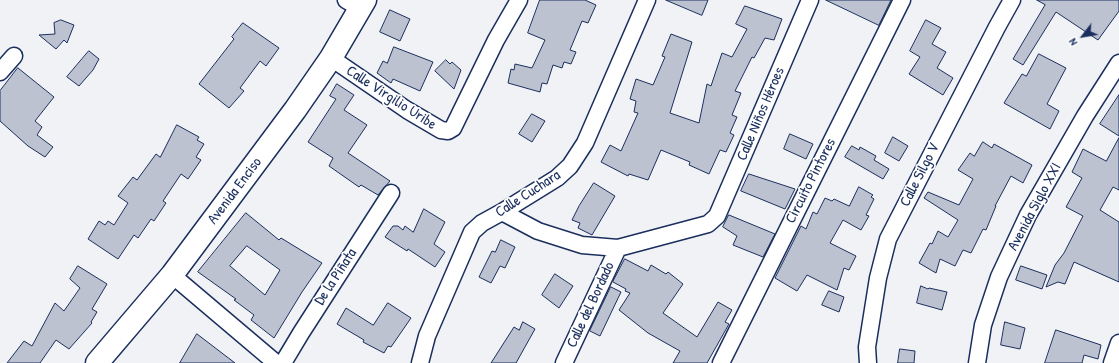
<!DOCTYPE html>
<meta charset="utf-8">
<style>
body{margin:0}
#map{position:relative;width:1119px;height:363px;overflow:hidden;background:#f1f2f5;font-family:"Patrick Hand",sans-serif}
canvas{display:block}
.north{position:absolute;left:1063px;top:16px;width:40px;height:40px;-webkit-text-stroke:3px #fff;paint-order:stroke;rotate:239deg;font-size:11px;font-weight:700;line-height:16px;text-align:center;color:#1b2f5e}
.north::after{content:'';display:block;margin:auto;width:14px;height:18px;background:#1b2f5e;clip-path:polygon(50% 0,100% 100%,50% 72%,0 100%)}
</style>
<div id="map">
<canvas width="1119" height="363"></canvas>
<div class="north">N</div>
</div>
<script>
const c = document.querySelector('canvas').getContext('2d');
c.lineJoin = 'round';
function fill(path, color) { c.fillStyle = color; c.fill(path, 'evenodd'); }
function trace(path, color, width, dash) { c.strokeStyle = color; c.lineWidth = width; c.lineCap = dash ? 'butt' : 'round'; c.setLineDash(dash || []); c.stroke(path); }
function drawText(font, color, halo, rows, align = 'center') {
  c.font = font + ' "Patrick Hand",sans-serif'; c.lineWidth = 3.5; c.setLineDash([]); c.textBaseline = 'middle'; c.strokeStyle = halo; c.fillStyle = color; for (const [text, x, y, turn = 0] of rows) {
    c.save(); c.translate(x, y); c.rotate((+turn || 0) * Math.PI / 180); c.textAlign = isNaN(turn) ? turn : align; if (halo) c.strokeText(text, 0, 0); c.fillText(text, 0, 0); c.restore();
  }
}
const building = new Path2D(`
 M540 0H585L596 5 588 23 582 21 570 50 576 52 571 64 564 62 562 68 553 65 547 84 542 83 540 92 508 83 511 69 514 70 515 64 532 68 545 40 528 33Z
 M666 0H708L702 15Z
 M826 0H891L879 25Z
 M1037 0H1119V11L1098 40 1056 12 1023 65 1013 59 1045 5Z
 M745 6 782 19 774 40 765 38 754 58 752 57 735 91 741 93 732 115 737 117 730 133 734 135 726 152 720 150 709 174 689 165 690 162 661 150 648 180 629 174 628 176 601 162 610 145 621 151 638 113 634 112 636 101 630 99 636 79 653 85 665 57 662 56 671 34 692 42 670 113 699 123 707 84 711 86 722 53 732 57 747 29 736 24Z
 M390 10 410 19 400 41 380 32Z
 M61 20 74 25 67 43 64 40 56 49 39 35 55 34 54 23Z
 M926 20 941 28 932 44 946 52 937 68 953 78 943 95 909 74 920 57 910 51Z
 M243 23 279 48 266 66 260 61 240 88 244 91 229 108 199 84 234 39 232 37Z
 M394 47 433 62 420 91 393 79 391 83 377 73 383 61 387 63Z
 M89 51 99 59 93 70 79 86 67 77Z
 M1039 54 1066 68 1047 104 1059 111 1050 129 1004 103 1022 74 1026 76Z
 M446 60 450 64 452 62 461 70 454 89 435 71Z
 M18 68 54 97 35 121 42 127 37 135 53 147 45 157 28 146 0 121V91Z
 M337 84 354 95 344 110 367 125 348 153 390 181 378 195 361 185 359 187 329 166 333 158 308 142 336 99 330 96Z
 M1119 95V136L1100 124Z
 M532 114 545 121 532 142 519 134Z
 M177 125 199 137 197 140 204 144 196 157 201 160 188 179 181 174 163 201 166 203 154 221 151 219 138 238 134 235 118 259 88 239 99 221 105 225 108 221 114 225 128 203 118 196 133 177 137 180 156 154 160 157Z
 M790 134 813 144 806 159 784 149Z
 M893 137 908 146 899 161 885 153Z
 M1119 138V190L1113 187 1100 210 1119 222V282L1074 262 1065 284 1058 282 1046 287 1055 265 1064 253 1083 216 1066 207 1082 178 1072 172 1083 149 1106 161Z
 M983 142 992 148 994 144 1032 165 1023 183 1011 176 995 206H996L986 230 983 229 971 253 963 250 955 266 940 259 936 273 919 263 930 243 932 244 938 231 948 237 958 220 924 198 928 192 959 205 973 179 958 170 970 153 974 156Z
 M852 146 859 150 860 147 876 156 874 160 889 169 883 179 845 157Z
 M749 174 795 189 785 209 741 191Z
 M594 183 615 196 592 235 578 228 580 223 572 220 579 206Z
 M859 187 873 195 871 197 874 199 866 215 869 216 861 230 843 220 830 243 856 256 849 270 844 268 837 290 807 275 797 291 775 278 801 226 806 229 813 212 817 214 825 198 832 201 834 199 849 206Z
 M424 209 445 222 434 244 445 252 435 267 408 249 407 251 385 237 393 226H398L403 230 405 226 413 232Z
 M246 213 279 240 281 238 322 263 302 292 274 338 251 320 254 315 234 300 236 299 198 272ZM247 246 280 270 265 295 230 266Z
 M729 215 775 234 763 257 733 245 737 236 723 227Z
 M501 240 515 247 505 268 500 266 491 283 479 277 492 251 495 252Z
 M625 259 648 271 651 265 666 274 668 272 683 284 663 313 697 337 718 302 732 310 725 322 729 324 707 363H673L680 351 648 333 619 310 630 293 625 291 626 289 613 282Z
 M78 266 107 284 92 309 97 312 91 322 92 323 69 349 56 340 40 363H7L24 341 32 346 55 303 64 311 80 288 70 279Z
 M1021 266 1047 275 1042 289 1016 280Z
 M555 274 573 286 559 308 542 295Z
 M921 286 928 289 929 288 947 292 942 310 917 303Z
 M611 287 621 292 600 336 590 331Z
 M829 291 844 297 839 312 822 305Z
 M388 303 411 318 391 347 388 346 384 353 363 342 364 340 337 324 346 308 373 325Z
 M523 322 535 329 516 363H491L514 327 519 330Z
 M1005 322 1025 328 1020 349 1001 345Z
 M1056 330 1101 345 1098 359 1084 355 1082 363H1045Z
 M197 334 235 363H180Z
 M900 349 915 351 914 363H898Z`);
fill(building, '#bcc2d0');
trace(building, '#1b2f5e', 1);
const street = new Path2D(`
 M346 0 360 8
 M331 58 407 110 441 130 448 131 453 128 496 40 519 0
 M0 72 14 56
 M502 212 538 231 582 245 618 248 708 224 717 216 810 0
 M172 275 276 363
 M283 363 301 333 391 193
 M420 363 427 336 472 232 482 223 502 212 557 178 570 166 585 143 647 0
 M564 363 618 248
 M721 363 902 0
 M868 363 867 347 878 278 888 239 997 27 1012 0
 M977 363 983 325 999 277 1028 215 1085 116 1119 63
 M1112 363 1119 343`);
const secondary = new Path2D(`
 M97 363 172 275 295 110 331 58 365 0`);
trace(street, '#1b2f5e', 19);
trace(secondary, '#1b2f5e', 25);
trace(street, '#fff', 16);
trace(secondary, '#fff', 22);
drawText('15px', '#1b2f5e', '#fff', [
 ["Calle Virgilio Uribe",391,98,33],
 ["Calle Niños Héroes",761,114,-67],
 ["Calle Silgo V",920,175,-63],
 ["Circuito Pintores",811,181,-63],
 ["Avenida Enciso",235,191,-53],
 ["Calle Cuchara",528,194,-33],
 ["Avenida Siglo XXI",1035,207,-62],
 ["De la Piñata",336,277,-57],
 ["Calle del Bordado",591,305,-65]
]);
</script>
